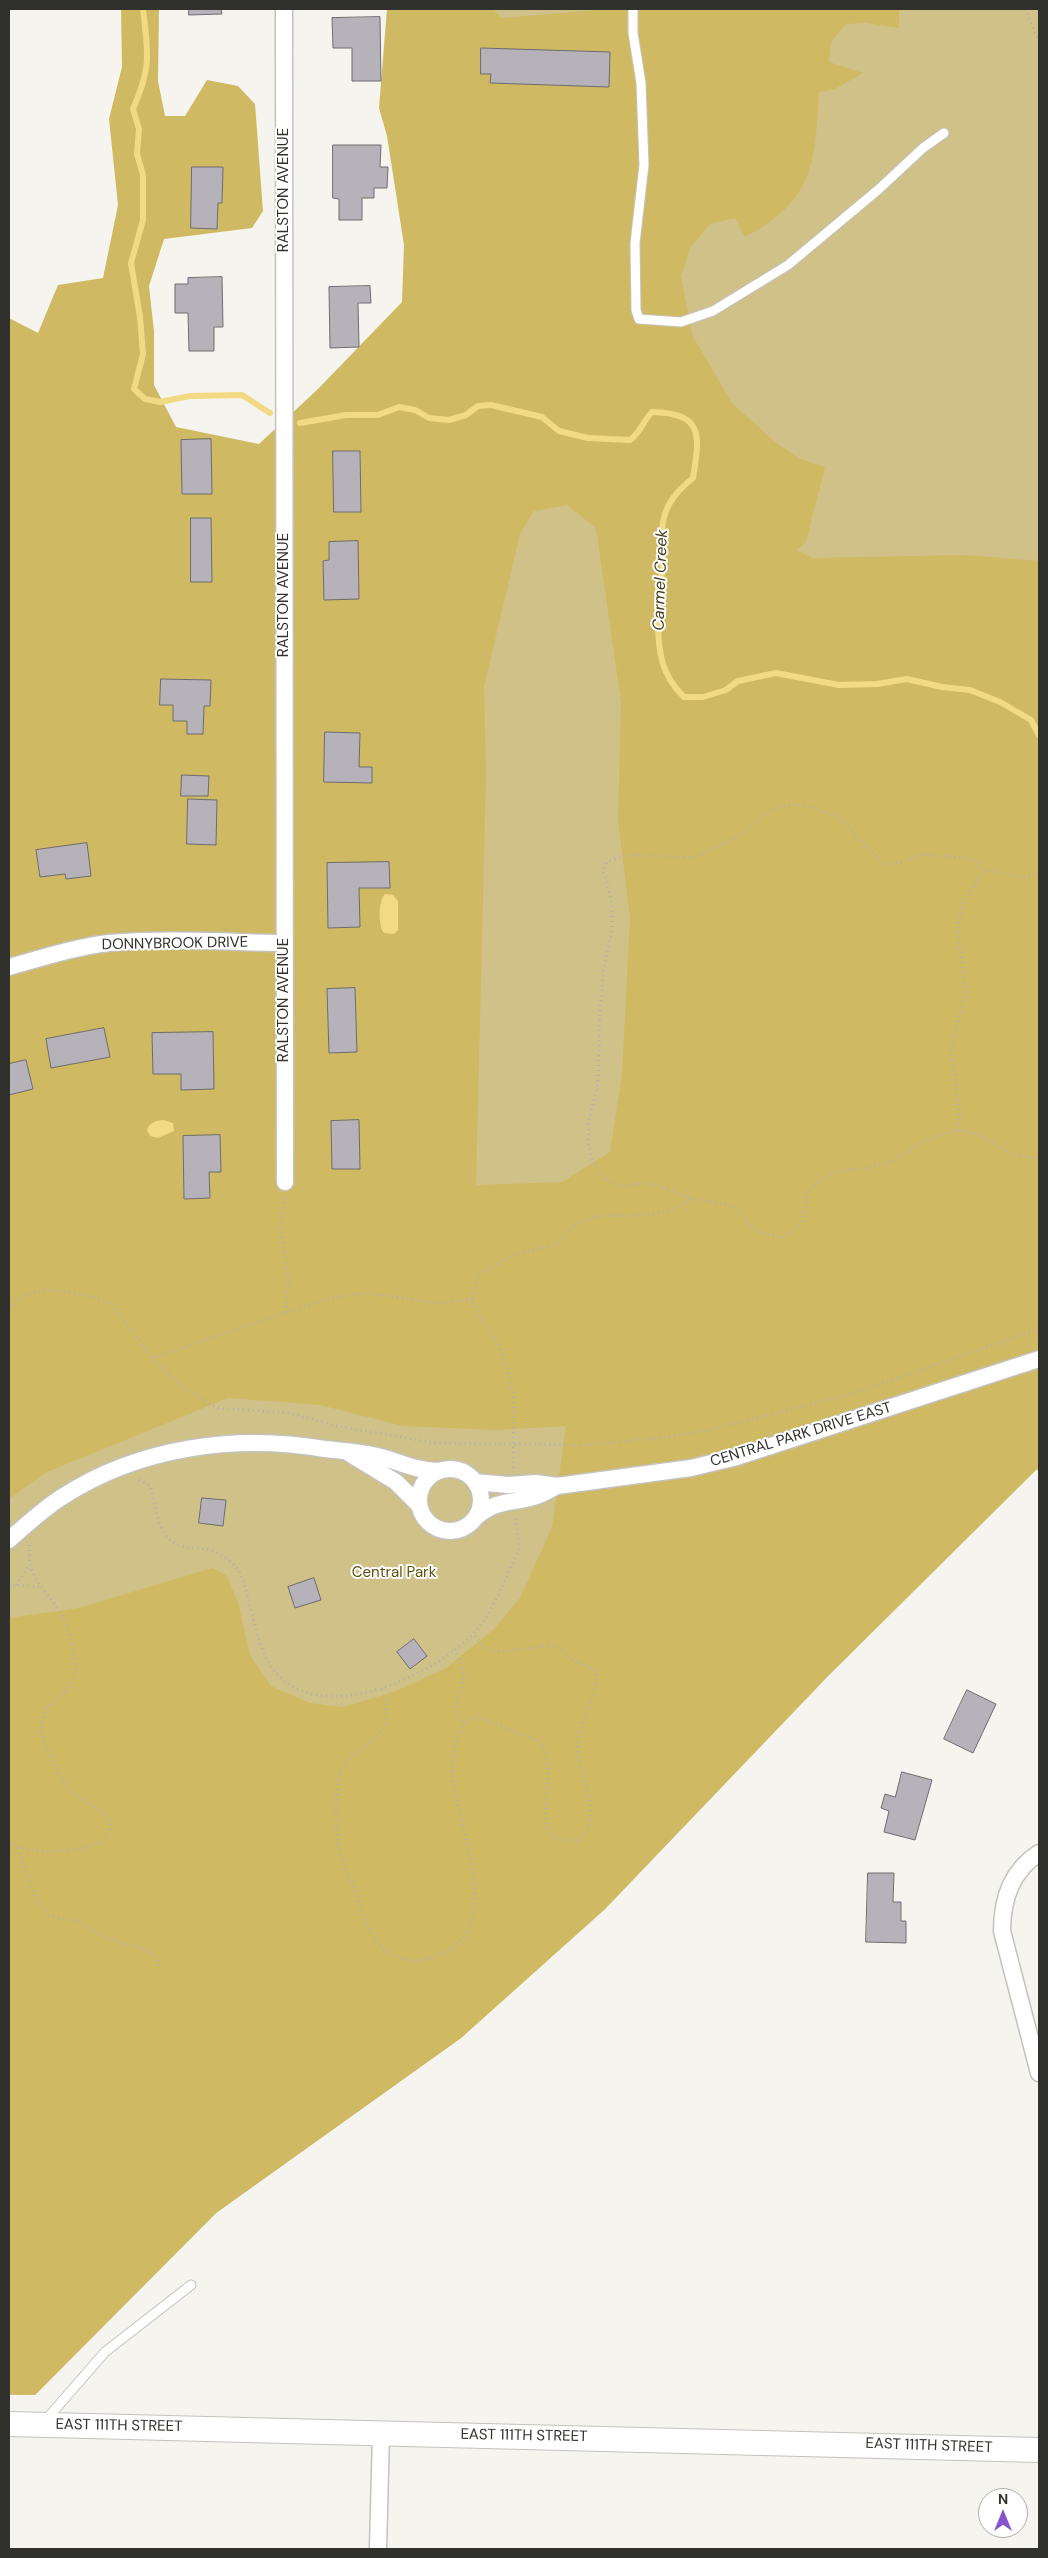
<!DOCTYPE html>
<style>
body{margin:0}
#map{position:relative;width:1048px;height:2558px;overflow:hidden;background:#f6f4ee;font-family:"DM Sans",sans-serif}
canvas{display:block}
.frame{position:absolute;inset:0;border:10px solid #30302d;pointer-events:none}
.north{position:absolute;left:978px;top:2488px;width:50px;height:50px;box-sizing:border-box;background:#fff;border:1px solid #acacab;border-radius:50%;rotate:0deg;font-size:14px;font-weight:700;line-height:20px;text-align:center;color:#30302d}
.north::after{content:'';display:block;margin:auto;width:18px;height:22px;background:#8754cc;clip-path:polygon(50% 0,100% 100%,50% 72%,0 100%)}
</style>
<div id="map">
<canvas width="1048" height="2558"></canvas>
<div class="frame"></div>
<div class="north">N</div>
</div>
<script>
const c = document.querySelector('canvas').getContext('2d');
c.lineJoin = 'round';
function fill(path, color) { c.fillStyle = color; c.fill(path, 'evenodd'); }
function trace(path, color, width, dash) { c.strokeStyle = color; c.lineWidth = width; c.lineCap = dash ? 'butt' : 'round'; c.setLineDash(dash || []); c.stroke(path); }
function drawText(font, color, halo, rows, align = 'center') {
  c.font = font + ' "DM Sans",sans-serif'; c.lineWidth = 4; c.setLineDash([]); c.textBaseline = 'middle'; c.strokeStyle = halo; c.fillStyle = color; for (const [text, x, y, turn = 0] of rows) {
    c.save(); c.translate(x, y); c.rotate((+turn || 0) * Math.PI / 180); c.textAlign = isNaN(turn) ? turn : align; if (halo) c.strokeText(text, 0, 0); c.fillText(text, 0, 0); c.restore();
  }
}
fill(new Path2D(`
 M459 9H1039V1470H1036L829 1675 605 1909 461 2038 216 2213 35 2395H9V1187H458Z`), '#d0c188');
fill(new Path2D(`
 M121 9H159L158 81 165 116H185L207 80 238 86 255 104 263 211 252 228 164 239 149 286 154 332V385L176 427 259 444 319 388 402 302 404 245 387 136 379 108 387 9H493L502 18 609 9H899V28L865 23 846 24 831 42 829 62 863 73 835 89 819 92C815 163 814 201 745 237L735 218 710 224 690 248 681 276 692 335 732 403 774 441 800 459 825 467 806 542 797 550 812 558 965 555 1039 561V1467L829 1675 605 1909 461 2038 216 2213 35 2395 9 2394V1618L79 1608 212 1568 226 1575 238 1602 250 1655 271 1686 310 1703 344 1707 396 1691 446 1668 494 1629 520 1598 552 1527 566 1426 496 1430 403 1426 320 1405 228 1398 47 1472 9 1499V318L38 333 58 285 103 278 118 205 109 119 122 67ZM567 505 596 528 621 702 618 820 630 918 622 1074 610 1152 562 1182 476 1185 486 775 484 687 520 534 534 511Z`), '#d0b963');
fill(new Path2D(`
 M385 894 393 895 398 901V930L394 934 384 933C378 926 378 901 385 894Z
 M163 1120 173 1123 174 1131 158 1138 150 1136 147 1130C150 1122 155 1121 163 1120Z`), '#f1da83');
trace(new Path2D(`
 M143 9C148 53 152 66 133 109L139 129 137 154 143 175V220L131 263 140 317 143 354 134 389 145 399 160 402 190 396 242 395 270 413
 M300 423 346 415H378L399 407 415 410 429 418 449 420 466 415 478 406 491 405 542 417 559 431 588 438 630 440C641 432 643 421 652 412 704 413 700 436 693 478 681 488 670 498 665 514 659 532 663 548 663 567 663 574 659 582 658 589 657 599 658 610 658 620 658 651 661 675 684 697H703L726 690 738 681 776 673 839 685 877 684 907 679 942 687 970 690 1000 702 1031 720 1039 735`), '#f1da83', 6);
const building = new Path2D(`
 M189 9H221L222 14 189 15Z
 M380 17 381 81H352V48H333L332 18Z
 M481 48 610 52 609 87 490 83 491 74H481Z
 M333 145H381L380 167H388L387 188H374V198H362V220H339V199L333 198Z
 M192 167H223L222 203H218L217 229 191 228Z
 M222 277 223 327H214V351H189L188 313H175V284H188V278Z
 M370 286 371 303H358L359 347 330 348 329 287Z
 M211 439 212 494H182L181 440Z
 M333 451H360L361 512H334Z
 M191 518H211L212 582H191Z
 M358 541 359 599 324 600 323 561 329 560V542Z
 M161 679 211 680 210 706H204L203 734H187V721H173V705H160Z
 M325 732 360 733 359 767H372V783L324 782Z
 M182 775 209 776 208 796H181Z
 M188 799 217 800 216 845 187 844Z
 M87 843 91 876 66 879 65 874 40 877 36 850Z
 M389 862 390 888H359L360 927 328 928 327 863Z
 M355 988 357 1052 329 1053 327 989Z
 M104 1028 110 1057 51 1068 46 1039Z
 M213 1032 214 1089 181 1090V1074H153L152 1033Z
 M26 1060 33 1089 9 1095V1064Z
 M359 1120 360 1169H332L331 1121Z
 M220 1135 221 1172H209L210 1198 184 1199 183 1136Z
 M202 1498 226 1500 223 1526 199 1523Z
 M314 1578 321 1600 295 1608 288 1587Z
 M414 1639 427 1656 410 1669 397 1652Z
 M967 1690 996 1704 973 1753 944 1739Z
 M902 1772 932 1780 915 1840 884 1832 889 1811 881 1808 885 1794 895 1797Z
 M868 1873H894L893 1902H901V1921H906V1943L866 1942Z`);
fill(building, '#b5b3b9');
trace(building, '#6d6c71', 1);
const service = new Path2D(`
 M633 9V33L641 83 644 165 635 243 636 310 639 319 681 322 713 311 788 265 879 189 923 148 944 133
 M44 2422 105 2352 191 2285`);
const minor = new Path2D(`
 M284 9 285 1182
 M9 967C41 958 75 947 109 943 166 938 226 942 284 943
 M350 1454 396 1482 419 1505
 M419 1500a31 31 0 1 1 62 0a31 31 0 1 1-62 0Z
 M475 1482 508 1485 536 1483 557 1486 691 1468 737 1457 1039 1359
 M476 1517C501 1497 513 1505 539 1495 545 1493 551 1489 557 1486
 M9 1540C26 1525 43 1509 62 1497 139 1447 235 1434 325 1449 342 1451 361 1452 377 1456 399 1461 415 1471 439 1471
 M1039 1853C1011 1871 1002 1899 1002 1931L1039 2073
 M378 2549 381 2432`);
const secondary = new Path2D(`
 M9 2424 1039 2450`);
trace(service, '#c3c2bc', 11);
trace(minor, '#c3c2bc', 19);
trace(secondary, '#c3c2bc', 26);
trace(new Path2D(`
 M1025 9 1039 41
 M1039 873 1025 878 984 870 973 859 921 854 901 862 885 865 841 819 812 807 793 804 769 811 741 835 693 858 639 855 622 856 607 862 603 871 612 903V929L604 967 600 1009 598 1083 589 1120 588 1143 593 1163 607 1180 620 1187 643 1183 656 1185 690 1198 725 1204 737 1208 756 1231 781 1238C805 1227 805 1219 806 1193L821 1180 836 1172 866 1168 893 1161 924 1141 959 1130 976 1134 1014 1155 1039 1159
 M959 1130 960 1113 951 1049 966 991 957 927 964 902 984 870
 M9 1308C15 1303 21 1297 28 1294 47 1286 96 1294 112 1305L158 1365 188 1391 218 1408 289 1413 337 1426 436 1443 586 1445 667 1437 709 1430 851 1394 1039 1329
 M285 1313 328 1299 366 1293 436 1303 473 1299
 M153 1358 285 1313 289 1280 281 1233 284 1198
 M513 1468 514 1401 509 1372 498 1344 472 1304 478 1275C491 1268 504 1258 518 1253 530 1250 543 1250 555 1244 567 1237 569 1225 587 1219 620 1210 663 1224 690 1198
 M139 1480 148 1484 151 1489C155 1504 156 1521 165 1534 177 1552 193 1545 210 1550 221 1553 232 1562 239 1570 253 1601 254 1652 279 1676 328 1725 434 1675 473 1634 493 1613 503 1583 515 1558L519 1548 516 1519
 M16 1585 30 1565
 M9 1589 16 1585 39 1587
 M453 1650C456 1654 460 1659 461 1664 471 1688 445 1697 463 1724
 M382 1689C401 1744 360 1736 339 1774 335 1801 334 1837 343 1864 347 1875 354 1884 357 1895 360 1904 360 1912 365 1921 377 1944 386 1959 414 1960 425 1961 437 1956 447 1951 503 1923 458 1826 453 1781 452 1767 453 1746 459 1733 464 1723 467 1718 478 1717L540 1742C558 1769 539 1804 549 1834L560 1840H577C581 1837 586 1833 588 1829 598 1805 580 1776 578 1752 576 1724 597 1701 597 1673L594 1669 572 1660 561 1648 549 1645 501 1652 487 1650 472 1634
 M9 1842C29 1857 81 1852 104 1841L111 1824C105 1807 86 1805 74 1794 61 1781 50 1758 44 1741 30 1702 69 1702 75 1673 76 1668 75 1660 74 1654 72 1638 66 1622 57 1608 42 1586 26 1575 30 1544
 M17 1848 36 1899 49 1916 77 1921 109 1939 148 1950 156 1959 161 1968`), '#b3b1ac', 3, [1, 4]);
trace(service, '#fff', 9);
trace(minor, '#fff', 16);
trace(secondary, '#fff', 24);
drawText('15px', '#30302d', '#fff', [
 ["RALSTON AVENUE",284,190,-90],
 ["RALSTON AVENUE",284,595,-90],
 ["DONNYBROOK DRIVE",175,944,-1],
 ["RALSTON AVENUE",284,1000,-90],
 ["CENTRAL PARK DRIVE EAST",801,1435,-17],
 ["EAST 111TH STREET",119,2426,1],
 ["EAST 111TH STREET",524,2436,1],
 ["EAST 111TH STREET",929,2446,2]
]);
drawText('15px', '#5f4f0b', '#fff', [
 ["Central Park",394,1573]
]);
drawText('italic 16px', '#453b16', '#fff', [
 ["Carmel Creek",661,580,-88]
]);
</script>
